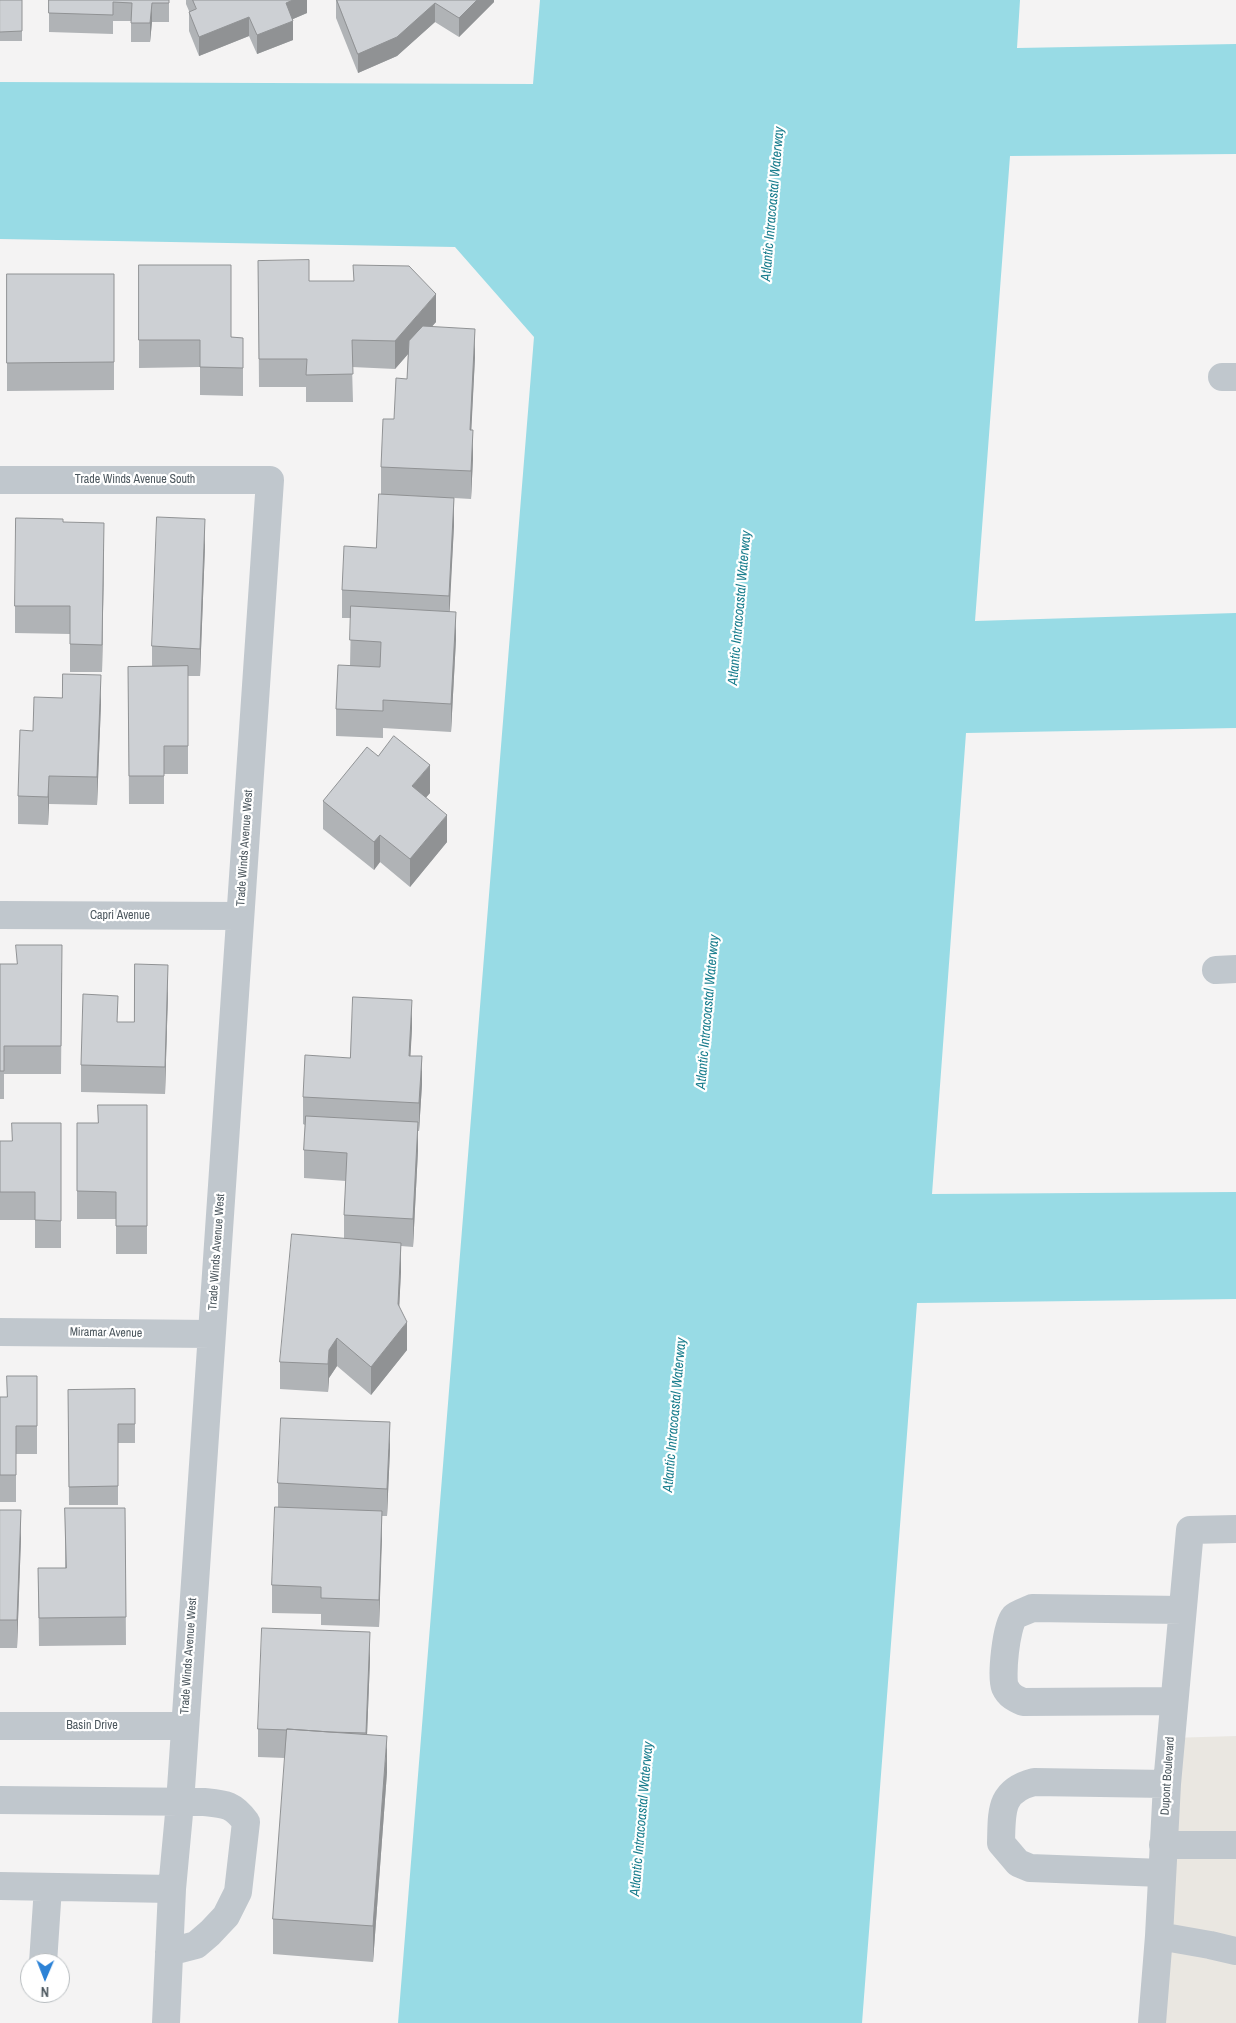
<!DOCTYPE html>
<style>
body{margin:0}
#map{position:relative;width:1236px;height:2023px;overflow:hidden;background:#f4f3f3;font-family:"Archivo Narrow",sans-serif}
canvas{display:block}
.north{position:absolute;left:20px;top:1953px;width:50px;height:50px;box-sizing:border-box;background:#fff;border:1px solid #b7bcbf;border-radius:50%;rotate:181deg;font-size:14px;font-weight:700;line-height:20px;text-align:center;color:#4c575e}
.north::after{content:'';display:block;margin:auto;width:18px;height:22px;background:#2c82d6;clip-path:polygon(50% 0,100% 100%,50% 72%,0 100%)}
</style>
<div id="map">
<canvas width="1236" height="2023"></canvas>
<div class="north">N</div>
</div>
<script>
const c = document.querySelector('canvas').getContext('2d');
c.lineJoin = 'round';
function fill(path, color) { c.fillStyle = color; c.fill(path, 'evenodd'); }
function trace(path, color, width, dash) { c.strokeStyle = color; c.lineWidth = width; c.lineCap = dash ? 'butt' : 'round'; c.setLineDash(dash || []); c.stroke(path); }
function drawText(font, color, halo, rows, align = 'center') {
  c.font = font + ' "Archivo Narrow",sans-serif'; c.lineWidth = 4.5; c.setLineDash([]); c.textBaseline = 'middle'; c.strokeStyle = halo; c.fillStyle = color; for (const [text, x, y, turn = 0] of rows) {
    c.save(); c.translate(x, y); c.rotate((+turn || 0) * Math.PI / 180); c.textAlign = isNaN(turn) ? turn : align; if (halo) c.strokeText(text, 0, 0); c.fillText(text, 0, 0); c.restore();
  }
}
fill(new Path2D(`
 M1236 1736V2023H1150L1170 1738Z`), '#eae7e1');
fill(new Path2D(`
 M540 0H1020L1017 48 1236 44V154L1010 156 975 621 1236 613V728L966 733 932 1194 1236 1192V1299L917 1303 862 2023H398L534 337 455 247 0 239V82L533 84Z`), '#98dbe5');
trace(new Path2D(`
 M1222 377H1236
 M0 480H270L180 1803 172 1889 166 2023
 M0 915 240 916
 M1216 970 1236 969
 M0 1332 211 1334
 M1174 1701 1023 1702C1016 1699 1009 1696 1005 1687 1001 1677 1006 1626 1014 1617 1018 1613 1027 1611 1032 1608L1182 1610
 M0 1726H184
 M0 1800 204 1802C225 1804 233 1804 246 1822L238 1892 226 1916 210 1933 196 1945 169 1952
 M1163 1845H1236
 M1162 1873 1030 1868 1018 1863 1001 1843C1002 1812 999 1791 1034 1782L1167 1784
 M0 1886 172 1889
 M1159 1936 1210 1945 1236 1951
 M43 1963 48 1887
 M1152 2023 1159 1936 1167 1784 1190 1530 1236 1529`), '#c0c7cd', 28);
fill(new Path2D(`
 M0 0H22V41H0Z
 M49 0H169V22H152L150 42H131V21H113V34L49 32Z
 M186 0H307V13L293 19V40L257 54 249 36 199 56 189 31V11L186 4Z
 M336 0H494V2L459 37 435 22 397 56 358 73 336 18Z
 M258 261 309 281 436 322 432 326 475 357 471 430 473 458 471 499 454 498V525L449 611 456 639 451 732 383 728V738L336 736V709L350 666 351 618H342V590L376 548 381 494V467L407 379 408 354 395 369 352 367 353 402H306V387H259Z
 M139 265 231 337 243 338V396L200 395V367L139 368Z
 M7 274H114V390L7 391Z
 M63 522 104 550 102 672H70V634L15 633V606Z
 M205 546 200 676H188V774H164V804H129L128 667 152 666V646Z
 M101 703 97 805 49 804 48 825 18 824V796L33 731Z
 M378 756 430 793 426 797 447 842 410 887 380 862 374 870 323 829V801Z
 M0 964 62 973 61 1074H4V1099H0Z
 M168 992 165 1094 81 1092V1065L118 1022H134Z
 M412 1028 410 1056 422 1084 419 1131H418V1150L413 1247 401 1246V1271L399 1307 407 1350 371 1395 337 1366 329 1378 328 1392 280 1389V1362L344 1238V1215L346 1181 304 1178V1150L305 1125 303 1124V1097L350 1058Z
 M147 1105V1254H116V1219H77V1123H98Z
 M61 1123V1248H35V1220H0V1141H12Z
 M37 1376V1454H16V1502H0V1397H7Z
 M135 1389V1443H118V1505H69L68 1390Z
 M390 1449 387 1516H382L379 1627 321 1625V1614L272 1613V1585L278 1507V1483Z
 M65 1508H125L126 1645 39 1646 38 1568H65Z
 M0 1510 21 1538 17 1648H0Z
 M370 1659 367 1735 387 1772 373 1962 273 1954V1919L285 1758 258 1757V1729Z`), '#b0b3b6');
fill(new Path2D(`
 M293 0H307V13L286 22V3Z
 M477 0H494V2L459 37V18Z
 M152 3V22L150 42V23Z
 M435 3V22L397 56 358 73V54Z
 M249 17V36L199 56V37Z
 M293 21V40L257 54V35Z
 M436 294V322L395 369V341Z
 M475 329V357L470 457V430Z
 M473 430V458L471 499V471Z
 M454 498V525L449 624V596Z
 M205 519V546L200 676V649Z
 M104 523V550L102 672V645Z
 M456 612V639L451 732V704Z
 M101 675V703L97 805V777Z
 M430 765V793L412 814V786Z
 M49 776V804L48 825V797Z
 M447 815V842L410 887V859Z
 M380 835V862L374 870V842Z
 M168 965V992L165 1094V1067Z
 M412 1000V1028L409 1084V1056Z
 M422 1056V1084L419 1131V1103Z
 M418 1122V1150L413 1247V1219Z
 M401 1243V1271L398 1332V1304Z
 M407 1322V1350L371 1395V1367Z
 M337 1338V1366L329 1378 328 1392V1364L329 1350Z
 M390 1422V1449L387 1516V1489Z
 M21 1510V1538L17 1648V1620Z
 M382 1511V1539L379 1627V1600Z
 M370 1632V1659L366 1761V1733Z
 M387 1736V1772L373 1962V1926Z`), '#909294');
const building = new Path2D(`
 M0 0H22V31L0 32Z
 M49 0H169V3H152L150 23H131L132 3 113 2V15L49 13Z
 M193 0H293L286 3 293 21 257 35 249 17 199 37 189 12 196 9Z
 M337 0H477L459 18 435 3 397 37 358 54Z
 M309 260V281H354L353 265 409 266 436 294 395 341 352 340 353 374 306 375 307 359H259L258 261Z
 M139 265H231V337L243 338V368L200 367V340H139Z
 M7 274H114V362L7 363Z
 M423 326 475 329 470 430H473L471 471 381 467 383 419H394L396 378 407 379 409 341Z
 M379 494 454 498 449 596 342 590 344 546 376 548Z
 M157 517 205 519 200 649 152 646Z
 M16 518 63 519V522L104 523 102 645 70 644V606H15Z
 M351 606 456 612 451 704 383 700V711L336 709 338 665 380 667 381 642 350 640Z
 M188 666V746H164V776H129L128 667Z
 M63 674 101 675 97 777 49 776 48 797 18 796 20 730 33 731 34 697 62 698Z
 M394 736 430 765 412 786 447 815 410 859 380 835 374 842 323 801 367 747 378 756Z
 M16 945H62L61 1046H4V1071H0V964H17Z
 M135 964 168 965 165 1067 81 1065 83 994 118 996 117 1022H134Z
 M353 997 412 1000 409 1056H422L419 1103 303 1097 305 1055 350 1058Z
 M98 1105H147V1226H116V1192L77 1191V1123H98Z
 M306 1116 418 1122 413 1219 344 1215 347 1153 304 1150Z
 M12 1123H61V1221L35 1220V1192H0V1141H12Z
 M292 1234 401 1243 398 1304 407 1322 371 1367 337 1338 329 1350 328 1364 280 1362Z
 M7 1376H37V1426H16V1475H0V1397H7Z
 M135 1389V1424H118V1486L69 1487 68 1390Z
 M281 1418 390 1422 387 1489 278 1483Z
 M275 1507 382 1511 379 1600 321 1598V1587L272 1585Z
 M65 1508H125L126 1617 39 1618 38 1568H66Z
 M0 1510H21L17 1620H0Z
 M262 1628 370 1632 366 1733 330 1732 287 1729V1730L258 1729Z
 M287 1729 387 1736 373 1926 273 1919Z`);
fill(building, '#cdd0d4');
trace(building, '#909294', 1);
drawText('12px', '#4c575e', '#fff', [
 ["Trade Winds Avenue South",135,480],
 ["Trade Winds Avenue West",245,848,-86],
 ["Capri Avenue",120,916],
 ["Trade Winds Avenue West",217,1252,-86],
 ["Miramar Avenue",106,1333,1],
 ["Trade Winds Avenue West",189,1656,-86],
 ["Basin Drive",92,1726],
 ["Dupont Boulevard",1168,1776,-86]
]);
drawText('italic 14px', '#197d8d', '#fff', [
 ["Atlantic Intracoastal Waterway",773,204,-85],
 ["Atlantic Intracoastal Waterway",740,608,-85],
 ["Atlantic Intracoastal Waterway",708,1012,-85],
 ["Atlantic Intracoastal Waterway",675,1415,-85],
 ["Atlantic Intracoastal Waterway",642,1819,-85]
]);
</script>
